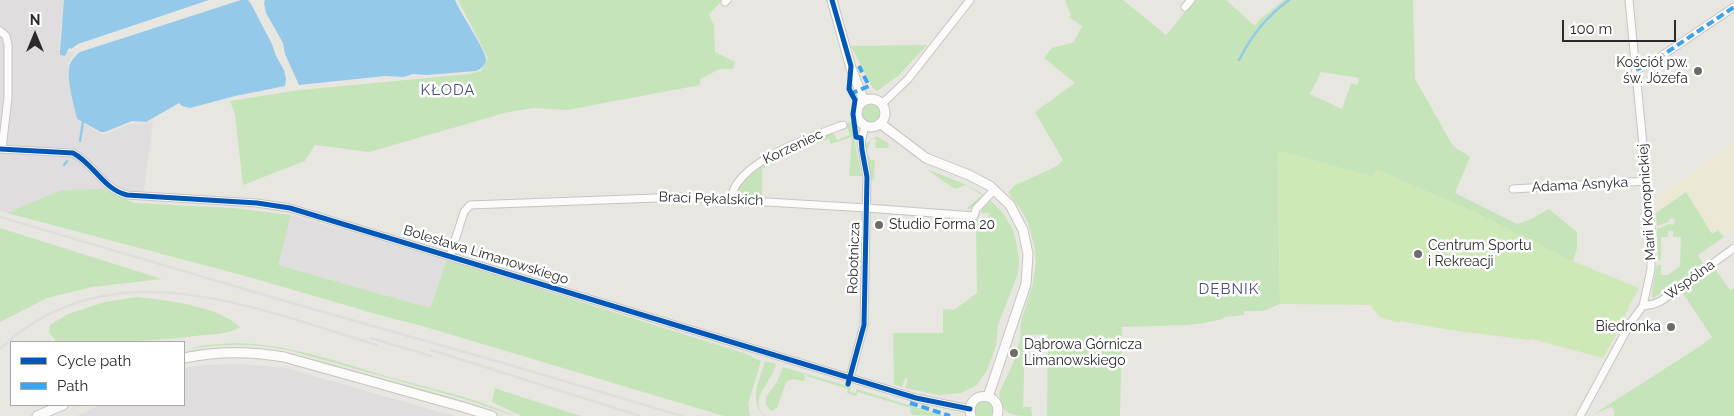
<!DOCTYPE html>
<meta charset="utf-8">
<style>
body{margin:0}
#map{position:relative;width:1734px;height:416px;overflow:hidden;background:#e8e6e0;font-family:Raleway,sans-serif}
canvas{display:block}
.legend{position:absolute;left:10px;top:341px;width:175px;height:65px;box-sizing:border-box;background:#fff;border:1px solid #aaa;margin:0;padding:6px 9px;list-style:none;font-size:15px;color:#2a2a2a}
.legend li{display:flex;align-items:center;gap:10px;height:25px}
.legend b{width:25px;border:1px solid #aaa}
.north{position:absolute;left:10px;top:10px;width:50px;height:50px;-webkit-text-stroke:4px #fff;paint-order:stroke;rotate:0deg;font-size:14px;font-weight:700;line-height:20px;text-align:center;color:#2a2a2a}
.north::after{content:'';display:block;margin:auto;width:18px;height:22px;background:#2a2a2a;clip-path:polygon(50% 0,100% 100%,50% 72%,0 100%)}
.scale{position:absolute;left:1562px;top:20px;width:114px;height:22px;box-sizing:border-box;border:2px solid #2a2a2a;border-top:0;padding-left:6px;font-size:15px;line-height:18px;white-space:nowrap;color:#2a2a2a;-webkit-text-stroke:4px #fff;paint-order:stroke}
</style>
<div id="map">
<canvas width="1734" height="416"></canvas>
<ul class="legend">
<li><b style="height:6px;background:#0057b8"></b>Cycle path</li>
<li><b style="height:6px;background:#3ea3eb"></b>Path</li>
</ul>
<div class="north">N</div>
<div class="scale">100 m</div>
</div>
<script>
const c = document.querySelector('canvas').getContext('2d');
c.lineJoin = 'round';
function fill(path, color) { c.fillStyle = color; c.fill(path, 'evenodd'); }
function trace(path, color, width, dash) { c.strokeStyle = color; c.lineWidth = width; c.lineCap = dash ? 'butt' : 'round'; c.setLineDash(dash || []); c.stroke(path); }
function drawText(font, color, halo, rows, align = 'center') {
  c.font = font + ' Raleway,sans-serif'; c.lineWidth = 5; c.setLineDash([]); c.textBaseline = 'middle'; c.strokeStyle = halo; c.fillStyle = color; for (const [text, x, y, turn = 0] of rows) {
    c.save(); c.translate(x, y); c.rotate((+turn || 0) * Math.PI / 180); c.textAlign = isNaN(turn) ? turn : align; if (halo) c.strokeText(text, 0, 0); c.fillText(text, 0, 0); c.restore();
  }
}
fill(new Path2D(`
 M0 0H64L59 51 75 52 69 62 68 70 76 119 103 135 130 124 146 123 153 121 144 191 61 190 7 213 0 211Z
 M291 215 447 260 430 308 277 265Z
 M240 364 286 368 454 416H77L100 405H184V368L204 365Z`), '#e0dddf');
fill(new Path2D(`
 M1734 143V230L1724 237 1718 231 1712 234 1686 192 1656 212 1655 198Z`), '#ebe7d5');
fill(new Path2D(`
 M458 0H723L709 14 714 26 715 52 735 62 733 69H720L700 79V85L567 110 534 108 508 112 369 152 315 145 305 161 243 185 235 114 230 101 300 90 469 74 481 71 488 58Z
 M1067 0H1123L1166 35 1195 0H1226L1255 26 1259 20 1284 0H1413L1415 79 1453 146 1470 157 1455 193 1517 224 1529 220 1549 209 1577 232V248L1573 261 1278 173 1280 304 1263 311H1244V315L1224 317 1223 319 1204 323 1187 325 1122 327 1120 416H1047L1048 334 1025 335 1023 407H1031L1032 416C1012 416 1002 416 999 393L1012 366 1020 340 1021 320 1032 287 1036 262 1034 245 1028 223 1020 208 1008 193 1014 186 1057 166 1063 160 1035 112 1075 83 1044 58 1052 48 1074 42 1082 26 1069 17 1071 15 1065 1ZM1321 72 1359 78 1358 85 1351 83 1342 109 1310 94Z
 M927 45 898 76 877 91 872 87 851 46Z
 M862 113a9 9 0 1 1 18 0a9 9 0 1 1-18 0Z
 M850 122H852L853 134 862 176H849L852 137 830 144 829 139 796 151 794 148 795 146 830 133 834 134 837 140 850 135 846 124Z
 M877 136 889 144 888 148H875L876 139H871L868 149H865L864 143H867Z
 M869 155 870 160H875L874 180 871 179 866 159Z
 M773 157 777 162 762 169V196L737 194 736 190 749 173Z
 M926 169C946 177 966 183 984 195L970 209H966L982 195 965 185 955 189Z
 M103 189 134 203 233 208 291 215 278 265 430 308 447 260 747 354 761 361 748 404 750 416H724L422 326 383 316 249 277 7 213 61 190Z
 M1686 192 1712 234 1718 230 1724 237 1698 255 1704 265 1672 288H1669L1653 298C1650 292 1656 273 1657 265H1661V275H1668L1680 266 1681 237H1673V231H1668V237H1661V260H1658L1657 229 1669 224 1673 225 1675 221 1674 219 1670 218 1668 222 1657 226 1656 213Z
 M990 200 1003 213 1013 230 1017 246 1019 261 1018 273 998 325 996 346 987 370 977 385 961 393 939 395 905 388 908 379 905 378 902 387 889 383 894 384V382L893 333H943V309L954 310 977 293 976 219 988 220 989 213H982L981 210Z
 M0 228 162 279 92 287 47 298 0 322Z
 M1713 266 1730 290 1734 288V416H1614V410L1611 407 1594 414 1702 345 1712 337 1680 289Z
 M137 297C169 301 215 305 240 327 229 334 216 334 203 335 155 342 106 342 57 342L49 333 50 325 68 314 105 302Z
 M236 343C291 344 344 364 397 379 436 390 477 398 514 416L468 400 288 350C253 343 219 343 184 350L205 345Z
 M234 347C286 349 335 365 384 379 425 390 466 400 505 416L467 403 286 353C251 347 218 348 184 353L193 350Z
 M765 361 776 364C772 383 747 399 765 416H764C748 401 760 379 765 361Z
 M783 367 806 374 803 375 805 376 804 381 793 379 786 382 777 408 771 411 766 405V397L777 382Z
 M807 374 851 387 850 392 855 393 857 389 943 416 912 415 910 411 911 408 858 392 856 396 847 393 848 389 807 376Z
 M495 388 506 392 581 416H522L492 402Z
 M982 401H987L992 405 994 413 992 416H976L975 408 977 404Z`), '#c5e4b9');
fill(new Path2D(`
 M1278 152H1285L1371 176 1376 169 1473 211 1570 260 1639 288 1630 304 1622 324 1603 358 1532 339 1529 340 1450 330 1400 321 1399 323 1380 317 1370 305 1280 304Z`), '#cfe8b7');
fill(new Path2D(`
 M64 0H209L78 44 71 49 69 48 65 56 60 55V51Z
 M241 0H248L251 4 272 44 276 56 284 70 286 79 285 86 235 96 190 108 182 106 179 103 146 122 132 121 105 132H101L77 119C74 105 67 81 69 68 70 61 75 56 80 52Z
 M265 0H455C460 13 486 50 486 60 485 66 481 69 476 71L427 75 413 74 404 77 385 76 299 85 285 54 283 43 266 13 264 3Z`), '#95c9e9');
trace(new Path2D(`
 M1239 60C1252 35 1266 17 1289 0
 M80 141 83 122
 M64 165 67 161`), '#95c9e9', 2.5);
const minor = new Path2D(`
 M725 2 727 0
 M1185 7 1191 0
 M0 31 6 36 8 45V97L2 149
 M1636 70 1654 61 1734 7
 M882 104 908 79 970 0
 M0 149 73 153C94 164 103 189 127 195L257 203 290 208 916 398 970 409
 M1513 189 1647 181
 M731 199C735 162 813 136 843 125
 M450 256 464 212 470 205 683 197 867 208 974 216 976 209 994 190
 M1643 306 1654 304 1661 301 1734 248
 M850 378 864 325 867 177 861 142 865 126
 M1580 416 1631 322 1643 306 1651 269V228L1629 0`);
const tertiary = new Path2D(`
 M832 0 851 68 864 101
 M857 113a14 14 0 1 1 28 0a14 14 0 1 1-28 0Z
 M881 124 926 158 969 175 990 186 1010 205 1023 230 1028 254 1026 284 988 397
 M184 358C217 351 250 351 284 357L463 407 492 416
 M37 416 63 405
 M971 416C964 390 1004 390 997 416`);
trace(minor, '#c6c5c5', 9);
trace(tertiary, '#c6c5c5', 11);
trace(minor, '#fcfbfa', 7);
trace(tertiary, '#fcfbfa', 9);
trace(new Path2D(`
 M0 217 285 301 503 363 682 416
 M371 338 431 356
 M0 349C109 245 254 308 377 345
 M431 350 640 416`), '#dedede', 2.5);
trace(new Path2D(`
 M1636 70 1654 61 1734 7
 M850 94 869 86 859 66
 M910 403 950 416`), '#3ea3eb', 4, [8, 4]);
trace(new Path2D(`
 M832 0 851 66 849 89 855 100 853 114 856 137 861 138 862 150 867 177 864 325 848 384
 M0 149 73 153C94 164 103 189 127 195L257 203 290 208 916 398 970 409`), '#0057b8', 5);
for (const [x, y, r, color] of [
 [1698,71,5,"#6c6c6a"],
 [879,225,5,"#6c6c6a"],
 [1418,254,5,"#6c6c6a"],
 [1671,327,5,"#6c6c6a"],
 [1014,353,5,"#6c6c6a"]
]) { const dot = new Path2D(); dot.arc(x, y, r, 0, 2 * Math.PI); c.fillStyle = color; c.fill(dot); trace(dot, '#fff', 2); }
drawText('14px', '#2a2a2a', '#fff', [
 ["Kościół pw.",1688,63,"right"],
 ["św. Józefa",1688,79,"right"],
 ["Studio Forma 20",889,225],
 ["Centrum Sportu",1428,246],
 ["i Rekreacji",1428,262],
 ["Biedronka",1661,327,"right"],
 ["Dąbrowa Górnicza",1024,345],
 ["Limanowskiego",1024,361]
], 'left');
drawText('14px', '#2a2a2a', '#fff', [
 ["Korzeniec",793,147,-25],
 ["Adama Asnyka",1580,185,-3],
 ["Braci Pękalskich",711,199,2],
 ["Marii Konopnickiej",1647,202,-94],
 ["Bolesława Limanowskiego",486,255,17],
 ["Robotnicza",854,258,-88],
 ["Wspólna",1690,280,-36]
]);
c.letterSpacing = '1px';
drawText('15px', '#4b4d7b', '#fff', [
 ["KŁODA",448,90],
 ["DĘBNIK",1229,289]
]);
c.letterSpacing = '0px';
</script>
